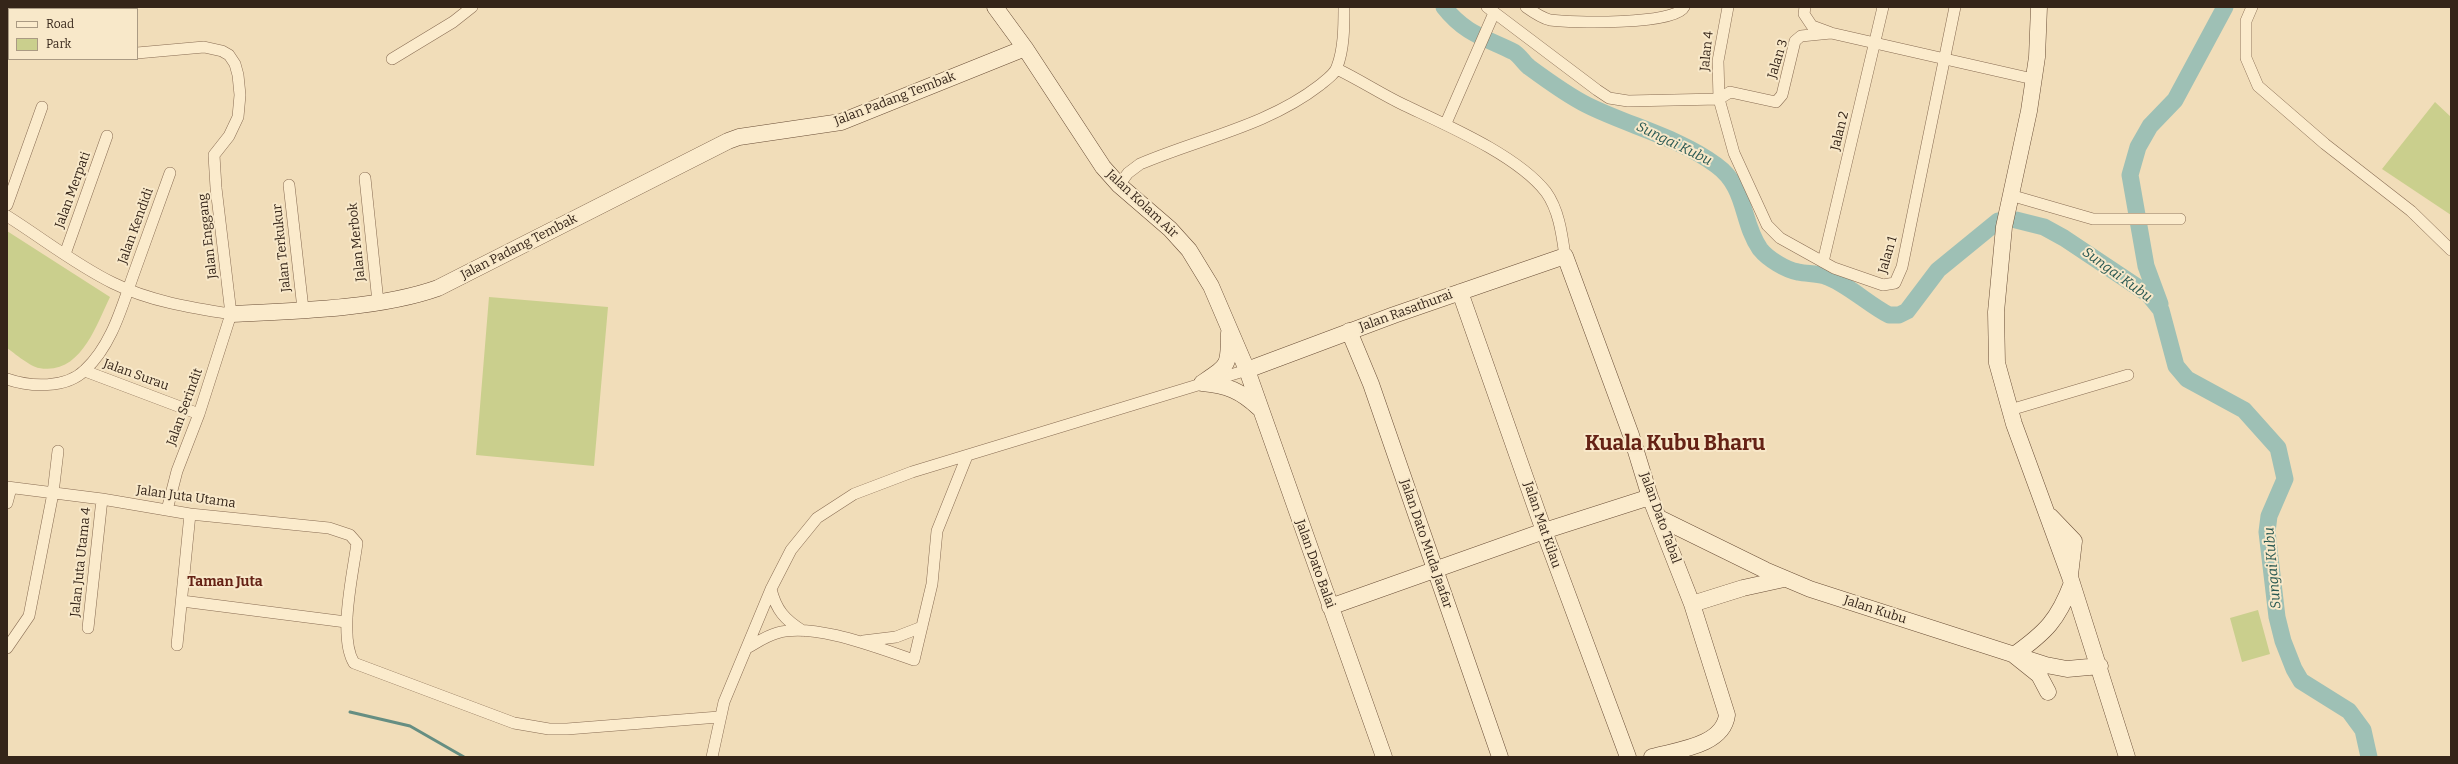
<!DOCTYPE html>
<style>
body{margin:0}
#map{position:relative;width:2458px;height:764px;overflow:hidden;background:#f1ddb9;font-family:Bitter,serif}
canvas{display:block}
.frame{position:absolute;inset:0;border:8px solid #352519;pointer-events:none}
.legend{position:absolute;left:8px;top:8px;width:130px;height:52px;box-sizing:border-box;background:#f8e8c9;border:1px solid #aa9a83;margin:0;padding:5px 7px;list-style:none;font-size:12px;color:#352519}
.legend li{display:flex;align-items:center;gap:8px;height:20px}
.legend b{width:20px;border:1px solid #aa9a83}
</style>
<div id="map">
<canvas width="2458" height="764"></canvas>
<div class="frame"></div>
<ul class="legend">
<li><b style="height:5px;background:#fbebcc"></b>Road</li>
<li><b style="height:11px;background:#cacf8d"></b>Park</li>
</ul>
</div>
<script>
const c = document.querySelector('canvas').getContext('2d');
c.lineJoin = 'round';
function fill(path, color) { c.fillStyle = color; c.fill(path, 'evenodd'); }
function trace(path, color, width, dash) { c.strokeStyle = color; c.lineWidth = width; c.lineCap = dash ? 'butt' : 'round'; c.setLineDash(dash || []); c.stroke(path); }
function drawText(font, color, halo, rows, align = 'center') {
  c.font = font + ' Bitter,serif'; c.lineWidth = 4; c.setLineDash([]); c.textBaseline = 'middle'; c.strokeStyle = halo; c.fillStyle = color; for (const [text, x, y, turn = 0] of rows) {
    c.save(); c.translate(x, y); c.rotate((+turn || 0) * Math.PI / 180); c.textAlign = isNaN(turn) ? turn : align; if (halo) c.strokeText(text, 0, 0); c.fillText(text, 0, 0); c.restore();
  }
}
fill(new Path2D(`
 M2435 102 2451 117V215L2382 169Z
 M7 231 110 297C96 326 80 376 39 368 31 367 14 353 7 348Z
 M489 297 608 307 594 466 476 455Z
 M2258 610 2270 654 2242 662 2230 618Z`), '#cacf8d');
trace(new Path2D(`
 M350 712 410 726 464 757`), '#668e82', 3);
trace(new Path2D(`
 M1444 7C1465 34 1486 38 1514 52 1520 56 1524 63 1529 67 1548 81 1567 95 1587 105 1629 126 1678 137 1716 165 1747 187 1741 222 1760 249 1768 259 1786 270 1798 272 1807 274 1816 273 1825 276 1845 282 1869 305 1889 315H1899L1907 311 1938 270 1998 221
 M2016 220 2044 227 2064 238 2148 294 2161 310 2176 366 2187 379 2244 410 2278 448 2285 479 2269 516 2267 532 2277 617 2283 641 2294 669 2301 681 2349 711 2363 730 2369 757
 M2160 304 2146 266 2130 175 2138 147 2150 126 2175 100 2225 7`), '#9ec0b5', 17);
const street = new Path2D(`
 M68 7 70 9
 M1487 7 1597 90 1609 98 1628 101 1719 99 1730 92 1776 102 1782 95 1795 41 1801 36 1831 33
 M1526 7C1533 12 1542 18 1550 20 1570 23 1676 25 1684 7
 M1728 7 1718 61 1719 99 1734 153 1767 225 1780 238 1834 268 1883 285 1895 283 1902 267 1955 7
 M1805 7 1804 14 1812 26 1831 33 2033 79
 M2252 7 2246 21V58L2258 86 2325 144 2411 211 2451 250
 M137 53 204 47 222 51 229 55 235 64 238 75 240 95 238 117 229 136 214 155 216 188 231 314 199 414 177 471 167 510
 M392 59 453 22 472 7
 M1337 69C1360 80 1381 94 1404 105 1446 125 1517 155 1546 192 1559 210 1562 235 1565 256
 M1446 123 1494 13
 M365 178 378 302
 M289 185 303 309
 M1119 185 1128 173 1140 164C1201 138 1267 126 1320 85 1326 80 1335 74 1337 67 1344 49 1344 26 1344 7
 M2010 195 2093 219H2180
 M7 205 42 107
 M7 216C42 238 76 265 113 283 149 301 192 308 231 314
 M65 254 107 136
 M1823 262 1883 7
 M85 371 199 414
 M7 379C30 387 66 389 85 370 112 345 122 306 134 273 146 239 158 206 170 173
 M2010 410 2128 375
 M7 487 102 499 190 514 329 528 350 535 357 543C353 573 338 637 354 663L514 723 549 729H567L719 717
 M7 503 11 488
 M771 589C776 610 785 620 803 631
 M182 601 346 622
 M88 628 102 499
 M863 641 896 637 922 627
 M177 645 190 514
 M7 648 29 616 53 493 58 451
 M747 648C756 643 766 636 777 633 814 622 878 648 914 660L932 584 937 531 967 456
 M712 757 724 702 771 589 791 550 817 518 854 494 912 472 1247 370`);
const secondary = new Path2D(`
 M995 7 1025 48 1103 167 1119 185 1170 229 1189 250 1211 286 1247 370 1384 757
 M2039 7 2037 57 2029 111 2004 227 1996 312 1997 363 2014 424 2070 577 2127 757
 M1460 292 1544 531 1628 757
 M231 314C295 311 379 309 438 288L728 141 739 137 841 122 1025 48
 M1349 331 1371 384 1500 757
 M1247 370 1394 315 1565 256 1631 435 1650 497 1692 604 1727 715C1723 746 1677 750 1652 757
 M1202 383C1229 365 1229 366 1229 333
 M1202 383C1227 385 1241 391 1259 408
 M2050 516 2074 541 2070 575
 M1659 518 1765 570 1810 589 2046 665 2067 669 2100 666
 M1692 604 1743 588 1784 579
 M1330 607 1544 531 1650 497
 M2048 692 2039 675 2014 655C2046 632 2058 620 2072 583`);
trace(street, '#886c53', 12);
trace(secondary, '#694d36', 17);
trace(street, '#fbebcc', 11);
trace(secondary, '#fbebcc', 16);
drawText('13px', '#352519', '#f8e8c9', [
 ["Jalan 4",1707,51,-84],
 ["Jalan 3",1778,59,-73],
 ["Jalan Padang Tembak",895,99,-21],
 ["Jalan 2",1840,131,-76],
 ["Jalan Merpati",73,190,-70],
 ["Jalan Kolam Air",1142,204,43],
 ["Jalan Kendidi",136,226,-70],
 ["Jalan Enggang",208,236,-97],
 ["Jalan Merbok",357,242,-96],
 ["Jalan Padang Tembak",519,247,-27],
 ["Jalan Terkukur",282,248,-96],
 ["Jalan 1",1888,255,-74],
 ["Jalan Rasathurai",1406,311,-20],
 ["Jalan Surau",136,375,20],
 ["Jalan Serindit",185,407,-70],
 ["Jalan Juta Utama",186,497,8],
 ["Jalan Dato Tabal",1660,518,70],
 ["Jalan Mat Kilau",1542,525,71],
 ["Jalan Dato Muda Jaafar",1426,544,71],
 ["Jalan Juta Utama 4",81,562,-84],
 ["Jalan Dato Balai",1315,564,70],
 ["Jalan Kubu",1875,610,18]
]);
drawText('italic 14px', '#275751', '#f8e8c9', [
 ["Sungai Kubu",1674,144,26],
 ["Sungai Kubu",2117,275,36],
 ["Sungai Kubu",2273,568,-95]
]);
drawText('bold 14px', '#652215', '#f8e8c9', [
 ["Taman Juta",225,582]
]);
drawText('bold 21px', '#652215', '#f8e8c9', [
 ["Kuala Kubu Bharu",1675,444]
]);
</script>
